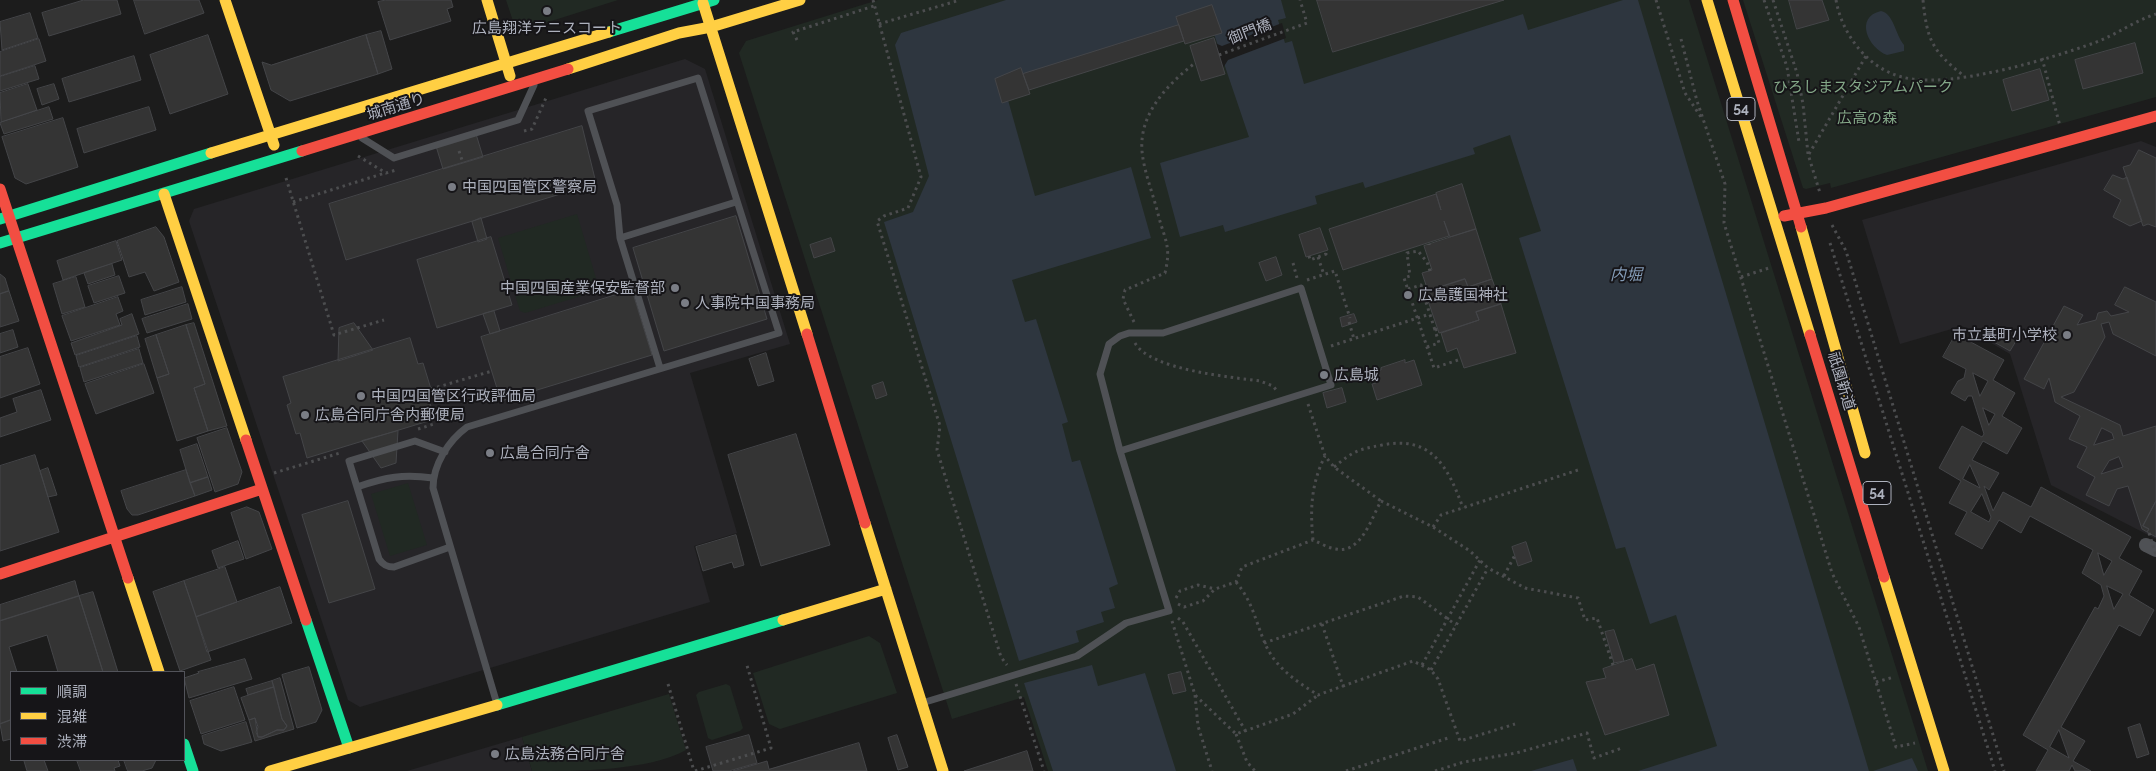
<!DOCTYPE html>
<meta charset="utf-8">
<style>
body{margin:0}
#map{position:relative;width:2156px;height:771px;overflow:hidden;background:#1c1c1c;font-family:Raleway,"Noto Sans JP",sans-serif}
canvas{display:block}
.legend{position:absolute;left:10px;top:671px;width:175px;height:90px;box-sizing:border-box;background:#161518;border:1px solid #52535a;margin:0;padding:6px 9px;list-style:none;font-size:15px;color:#adb1bd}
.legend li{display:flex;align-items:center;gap:10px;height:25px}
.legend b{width:25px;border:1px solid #52535a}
</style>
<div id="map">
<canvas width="2156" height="771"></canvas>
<ul class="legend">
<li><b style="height:6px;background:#16e098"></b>順調</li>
<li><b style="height:6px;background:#ffcf43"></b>混雑</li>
<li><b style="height:6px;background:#f24e42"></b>渋滞</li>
</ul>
</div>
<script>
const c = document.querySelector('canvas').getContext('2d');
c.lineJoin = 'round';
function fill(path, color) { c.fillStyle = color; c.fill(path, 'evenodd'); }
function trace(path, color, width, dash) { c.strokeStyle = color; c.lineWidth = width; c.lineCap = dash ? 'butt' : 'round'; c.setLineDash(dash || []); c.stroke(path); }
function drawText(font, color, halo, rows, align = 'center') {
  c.font = font + ' Raleway,"Noto Sans JP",sans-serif'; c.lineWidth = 4; c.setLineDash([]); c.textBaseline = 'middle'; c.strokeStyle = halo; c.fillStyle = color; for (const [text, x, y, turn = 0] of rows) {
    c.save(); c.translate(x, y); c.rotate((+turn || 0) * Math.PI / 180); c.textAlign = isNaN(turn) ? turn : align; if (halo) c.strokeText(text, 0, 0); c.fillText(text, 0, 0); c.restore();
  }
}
fill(new Path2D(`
 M685 59 705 69 790 344 690 373 737 533 694 546 710 602 360 707 348 700 189 221 194 209Z
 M2141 141 2156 147V539L2051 485 2010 354 1962 326 1900 344 1862 220Z
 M522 737 532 771H407Z`), '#262528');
fill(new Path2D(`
 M506 0H618L526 29 513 21Z
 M878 0H1689L1928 771H1048L1024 697 952 719 739 53 746 41Z
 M1743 0H2156V97L1831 188 1830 183 1806 189 1803 188Z
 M577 214 598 285 591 293 525 313 520 311 498 238Z
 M408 483 427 545 390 556 371 494Z
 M869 636 880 643 897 693 780 729 769 724 753 673Z
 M726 684 730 686 743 728 740 731 712 740 708 738 696 695 699 692Z
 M669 694 686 750C648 771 578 771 532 771L522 737Z`), '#212923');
fill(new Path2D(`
 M1006 0H1281L1286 18 1278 20 1285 43 1292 41 1304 84 1523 14 1528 30 1623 0H1638L1869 771H1638L1717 746 1676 615 1650 624 1625 547 1616 549 1519 238 1541 231 1510 135 1473 148 1475 154 1365 188 1363 182 1315 196 1317 204 1225 232 1223 225 1180 237 1160 163 1249 137 1214 34 1180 25 1021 76 1008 100 1035 196 1131 167 1151 238 1012 280 1025 322 1036 319 1068 422 1062 424 1072 462 1080 460 1118 584 1109 588 1115 608 1101 612 1104 622 1076 631 1079 642 1019 661 884 222 913 212 929 176 895 45 901 33Z
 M1881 11C1894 14 1895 34 1904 45V51L1887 55C1868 48 1854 17 1881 11Z
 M1092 665 1098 686 1145 673 1176 771H1053L1024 683Z
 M1912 758 1918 771H1873Z
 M1573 759 1577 771H1531Z`), '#2e363f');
fill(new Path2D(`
 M1282 23 1286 38 1228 60 1223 68 1215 43 1222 46Z`), '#1c1c1c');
const building = new Path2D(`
 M84 0H117L121 14 49 36 42 13Z
 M134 0H199L204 13 145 34Z
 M386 0H451L453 7 447 9 451 21 390 40 378 2Z
 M1317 0H1504L1333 52Z
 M1789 0H1822L1829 20 1797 29Z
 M1212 5 1222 33 1185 44 1176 17Z
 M30 13 38 38 2 50 0 22Z
 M1179 25 1184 41 1029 90 1023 74Z
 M381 31 392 69 378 74 366 35Z
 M208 35 228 94 170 114 150 55Z
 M366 35 378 74 290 101 271 90 262 62 271 65Z
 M1214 38 1225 74 1201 81 1190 46Z
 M39 39 46 61 0 76V52Z
 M2135 43 2143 73 2083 89 2075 60Z
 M134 56 141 80 69 102 62 79Z
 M35 66 39 79 0 91V77Z
 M1021 68 1030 94 1002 103 995 79Z
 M2040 69 2049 100 2012 111 2003 80Z
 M28 84 37 110 1 122 0 93Z
 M54 84 59 99 42 105 37 89Z
 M49 107 53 119 4 134 0 123Z
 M149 107 156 130 84 153 77 129Z
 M63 118 78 167 26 184 15 178 2 137Z
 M582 126 596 183 346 260 329 204Z
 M476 134 483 157 443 169 436 146Z
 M2139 150 2156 158V227L2148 224 2143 226 2123 167 2130 165Z
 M2113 175 2123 179 2127 177 2142 221 2130 226 2113 217 2121 200 2104 190Z
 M1462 184 1476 229 1450 237 1444 221 1449 236 1343 270 1329 229 1436 194 1441 210 1436 193Z
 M736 216 767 319 664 351 633 248Z
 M481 218 487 239 478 242 472 222Z
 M156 227 164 237 179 282 154 291 145 272 129 277 117 241Z
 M1320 228 1328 250 1306 257 1299 235Z
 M1476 229 1492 279 1468 287 1465 279 1428 291 1422 273 1432 270 1424 246Z
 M491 237 512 305 437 328 417 260Z
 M831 238 835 251 814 258 810 245Z
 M116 241 122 260 63 280 57 261Z
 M1276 257 1282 275 1266 281 1259 263Z
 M112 264 115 275 88 284 84 273Z
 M0 274 5 278 9 291 0 294Z
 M119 276 125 293 94 303 88 286Z
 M76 277 85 307 62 314 53 284Z
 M1465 279 1468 287 1492 279 1501 304 1476 312 1479 320 1439 333 1425 292Z
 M182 287 186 302 145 315 141 300Z
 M2125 287 2156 302V356L2113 334 2109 322 2101 324 2105 337 2074 392 2061 397 2120 425 2123 436 2156 426V501L2143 526 2149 529 2147 532 2142 529 2128 486 2117 489 2109 506 2086 495 2095 477 2077 467 2087 447 2069 439 2080 416 2055 402 2049 378 2044 389 2024 379 2064 306 2083 315 2077 325 2096 320 2098 313 2107 311 2111 316 2129 312 2115 305ZM2102 428 2112 433 2114 439 2094 445ZM2119 457 2123 467 2101 474 2109 461Z
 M632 290 652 355 501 401 481 337Z
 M9 291 19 321 0 327V294Z
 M118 297 123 311 116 314 120 325 71 341 62 316Z
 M188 304 192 319 147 333 142 319Z
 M1501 304 1516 353 1464 368 1457 348 1447 352 1441 333 1479 320 1476 312Z
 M494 311 500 331 490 334 483 314Z
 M132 314 139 334 75 355 71 343 122 325 120 319Z
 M1354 314 1357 322 1342 327 1340 318Z
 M194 323 227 426 208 431 194 388 205 384 186 325Z
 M354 323 373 350 338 361 339 328Z
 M186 325 205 384 194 388 208 431 177 441 157 378 169 374 156 335Z
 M1991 327 2016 341 2010 351 1985 337Z
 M13 330 18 347 0 353V334Z
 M1956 334 2004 360 1993 380 2015 393 2002 416 2022 428 2007 454 1983 441 1972 460 1999 473 1989 490 1984 486 1993 511 2003 492 2031 507 2041 487 2131 537 2119 558 2142 571 2129 595 2154 610 2140 636 2119 625 2061 727 2085 741 2073 761 2091 771H2075L2072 765 2069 771H2036L2048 750 2023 735 2095 607 2098 609 2104 596 2101 585 2082 573 2093 550 2030 516 2021 533 1999 520 1982 549 1955 534 1967 512 1949 503 1961 481 1939 468 1962 426 1982 437 1984 434 1972 396H1968L1965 401 1951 393 1958 381 1964 378 1966 369 1943 357ZM1973 373 1988 381 1980 396ZM1983 408 1995 414 1989 425ZM1970 465 1980 488 1963 479ZM1982 494 1991 517 1989 522 1971 512ZM2098 553 2112 561 2104 575ZM2107 586 2123 594 2114 609ZM2059 730 2069 758 2050 747Z
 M156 335 169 374 157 378 145 339Z
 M137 336 140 347 79 367 76 356Z
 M410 338 418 364 423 363 431 389 432 392 427 394 435 419 307 458 300 433 296 434 287 405 291 403 283 377Z
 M28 348 40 384 0 398V357Z
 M139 349 143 363 84 382 80 368Z
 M766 353 774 381 758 386 749 359Z
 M1405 360V363L1414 360 1422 385 1377 400 1372 384 1376 383 1373 373 1381 370V368Z
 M144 364 154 393 96 414 85 384Z
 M883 382 887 395 876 399 872 386Z
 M1342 388 1346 402 1327 408 1323 393Z
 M41 390 51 420 0 437V418L17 412 13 399Z
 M227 428 242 472 238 484 215 492 197 438Z
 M398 431 396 463 381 468 362 441Z
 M796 434 830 545 761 566 728 455Z
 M197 444 208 477 190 483 180 450Z
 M35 455 59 532 0 551V466Z
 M48 468 57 495 48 497 40 471Z
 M186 470 195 496 138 515H132L127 509 121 491Z
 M208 477 212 490 195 496 190 483Z
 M348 501 375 589 329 603 302 515Z
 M2156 501V537L2147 532 2149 529 2143 526Z
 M247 507 259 512 272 549 246 559 231 513Z
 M736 535 744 565 734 568 732 562 703 571 696 547Z
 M238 541 244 559 218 568 212 551Z
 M1526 542 1532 561 1518 566 1512 547Z
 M225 567 237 602 196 617 184 581Z
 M75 581 79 596 0 621V605Z
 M184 581 211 660 180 671 153 592Z
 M280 587 292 623 207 652 196 617Z
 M93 592 118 672H103L79 596Z
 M79 596 103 672H58L47 635 9 647 17 672H11V720L0 724V621Z
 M1614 630 1624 661 1614 663 1605 632Z
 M245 659 252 679 189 698 184 678 199 673 198 672Z
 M1632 659 1636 670 1654 664 1669 715 1605 735 1586 682 1606 678 1603 669Z
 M309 667 322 710 316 722 297 728 282 675Z
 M1181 672 1186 691 1173 694 1168 675Z
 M280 678 294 729 255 741 249 720 255 718 258 727 256 732 258 737H262L277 730H284L287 726 282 719 272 681Z
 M272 681 274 687 248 695 246 689Z
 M234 687 245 720 201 734 190 701Z
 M274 687 282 719 287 726 284 730H277L262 737H258L255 718 249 720 241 698Z
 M11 720V739L3 741 0 724Z
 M246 722 252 742 221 751 204 744 202 736Z
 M2140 724 2149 754 2137 758 2128 728Z
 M749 735 757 763 729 771H713L706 747Z
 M897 735 908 767 898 770 888 738Z
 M859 743 867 771H733L767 761 769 769Z
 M1027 751 1033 771H964L995 761Z
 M29 760H44L48 771H27L24 761Z
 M77 760H118L120 766 114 768 115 771H81Z
 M124 760H156L152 768 142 771H128Z`);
fill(building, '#343434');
trace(building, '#444548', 1);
trace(new Path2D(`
 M873 0 921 177 908 208 884 216 877 221 940 426 937 450 1001 657 1007 665
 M1764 0 1787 67 1799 142
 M1773 0 1797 73 1803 104 1808 154 1820 193
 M1836 0C1842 34 1867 68 1902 77 1948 90 2049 59 2094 43 2116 35 2134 21 2156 14
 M1923 0C1927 40 1932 51 1964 76
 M879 24 960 0
 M1681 39 1697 101 1725 184 1724 223 1832 573 1859 627 1896 747 1915 743
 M797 40 793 32 874 6
 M1219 55 1307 23 1300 0
 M2042 58 2060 126
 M1685 93 1701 117
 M524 131 532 129 546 98
 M459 151 463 163
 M1809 154 1866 56
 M358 156 386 173 396 170
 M286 178 334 335 384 320
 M293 202 385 173
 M1832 225 1846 251 2004 771
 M1830 243 1995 771
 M1429 244V245
 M1309 256 1310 260 1326 254 1325 251
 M1318 257 1324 275
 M1293 263 1297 278
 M1430 271 1427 262 1418 251 1407 253 1410 276 1404 278 1434 368 1461 359
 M1741 277 1769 268
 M1307 280 1335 271 1350 318
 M1408 289 1421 285 1424 296H1427
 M1424 296 1435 330
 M1134 322 1123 299 1125 290 1165 273C1171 248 1166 242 1159 218 1154 196 1144 173 1142 151 1139 113 1168 84 1195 63
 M1349 322 1354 339
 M1135 343C1150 370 1231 377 1260 381L1273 386 1277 391
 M1331 346 1430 314
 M1427 347 1439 343 1435 330 1438 329
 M431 389 492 371
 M1308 404 1325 456 1334 467 1381 501
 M418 429 434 424
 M1334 467C1354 451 1356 450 1382 445 1432 435 1448 467 1463 508
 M274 473 340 453
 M1433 527 1441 515 1578 470
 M1313 540C1310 509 1311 484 1325 456
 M1504 576 1515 555
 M1236 582C1252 601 1255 619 1264 641 1274 667 1296 681 1318 695L1343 686
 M1176 598 1180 591 1198 585 1215 589
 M1178 604 1184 607 1203 601 1215 589 1236 582 1242 567 1313 540C1320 543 1328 548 1336 549 1361 554 1371 519 1381 501L1433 527 1470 551 1488 568 1525 588 1578 598 1585 620 1597 618 1613 665
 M1178 618 1183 622 1246 732
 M1172 621 1195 695 1236 734 1293 714 1318 695
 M1322 624 1343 686 1413 661 1431 670 1438 679 1460 741 1515 724
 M1264 643 1404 596 1418 597 1456 625
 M1422 665 1480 560
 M1431 670 1488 568
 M1876 682 1894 677
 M668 684 694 771
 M1016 684 1044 771
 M1195 695 1198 726 1212 771
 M1236 734 1247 762 1255 771
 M695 771 771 748 746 662
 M1346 771 1448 738
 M1435 771 1464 762 1516 753 1587 733 1594 758 1622 748`), '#4c4d4f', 3, [2.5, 4]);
trace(new Path2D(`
 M362 138 394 158 518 120 534 85
 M620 238 736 202
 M445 452 415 441 349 461 379 559C383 565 387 567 394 567L450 547
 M357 487C386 477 403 474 433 478
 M922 703 1077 656 1126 623 1169 611 1120 451 1100 374 1109 344 1120 336 1129 333H1163L1301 288 1331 385 1120 451
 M497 704 433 488C433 465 448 441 467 427L779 333 698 78 588 111 617 205 620 238 660 368`), '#4f5155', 7);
trace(new Path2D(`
 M2146 545 2156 550`), '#4f5155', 14);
trace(new Path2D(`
 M609 32 714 0
 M0 219 211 153
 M0 243 302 151
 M306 620 349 748
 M497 705 783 620
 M184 744 193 771`), '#16e098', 11);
trace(new Path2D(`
 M225 0 274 145
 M487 0 510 76
 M1707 0 1810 335
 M703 3 807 334
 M568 69 679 33 711 27 800 0
 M211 153 609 32
 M164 194 246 440
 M1801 227 1865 453
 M865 523 943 771
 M1884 577 1944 771
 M128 578 159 672
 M783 620 886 589
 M270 771 497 705`), '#ffcf43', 11);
trace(new Path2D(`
 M1733 0 1801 227
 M302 151 568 69
 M0 189 128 578
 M1784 216 1826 208 2156 116
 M807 334 865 523
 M1810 335 1884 577
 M246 440 306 620
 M0 574 262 489`), '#f24e42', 11);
trace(new Path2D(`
 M1656 0 1685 93
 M2149 533 2156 555`), '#4c4d4f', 3, [2.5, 4]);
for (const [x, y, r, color] of [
 [547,11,5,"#7a7d85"],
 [452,187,5,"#7a7d85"],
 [675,288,5,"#7a7d85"],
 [1408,295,5,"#7a7d85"],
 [685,303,5,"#7a7d85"],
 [2067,335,5,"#7a7d85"],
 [1324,375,5,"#7a7d85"],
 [361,396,5,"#7a7d85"],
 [305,415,5,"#7a7d85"],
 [490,453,5,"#7a7d85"],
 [495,754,5,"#7a7d85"]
]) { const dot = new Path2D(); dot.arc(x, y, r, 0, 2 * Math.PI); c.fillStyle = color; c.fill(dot); trace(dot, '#161518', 2); }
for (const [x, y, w] of [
 [1741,109,28],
 [1877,493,28]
]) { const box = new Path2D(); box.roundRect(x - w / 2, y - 11.5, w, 23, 4); c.fillStyle = '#161518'; c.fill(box); trace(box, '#adb1bd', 1); }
drawText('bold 14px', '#adb1bd', null, [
 ["54",1741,109],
 ["54",1877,493]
]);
drawText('15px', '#adb1bd', '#161518', [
 ["広島翔洋テニスコート",547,28,"center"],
 ["中国四国管区警察局",462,187],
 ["中国四国産業保安監督部",665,288,"right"],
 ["広島護国神社",1418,295],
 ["人事院中国事務局",695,303],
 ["市立基町小学校",2057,335,"right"],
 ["広島城",1334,375],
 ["中国四国管区行政評価局",371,396],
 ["広島合同庁舎内郵便局",315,415],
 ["広島合同庁舎",500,453],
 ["広島法務合同庁舎",505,754]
], 'left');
drawText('15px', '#adb1bd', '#161518', [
 ["御門橋",1250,32,-21],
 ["城南通り",396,107,-17],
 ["祇園新道",1841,381,73]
]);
drawText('15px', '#84a888', '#161518', [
 ["ひろしまスタジアムパーク",1863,87],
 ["広高の森",1867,118]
]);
drawText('italic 16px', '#849cb7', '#161518', [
 ["内堀",1626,275]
]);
</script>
